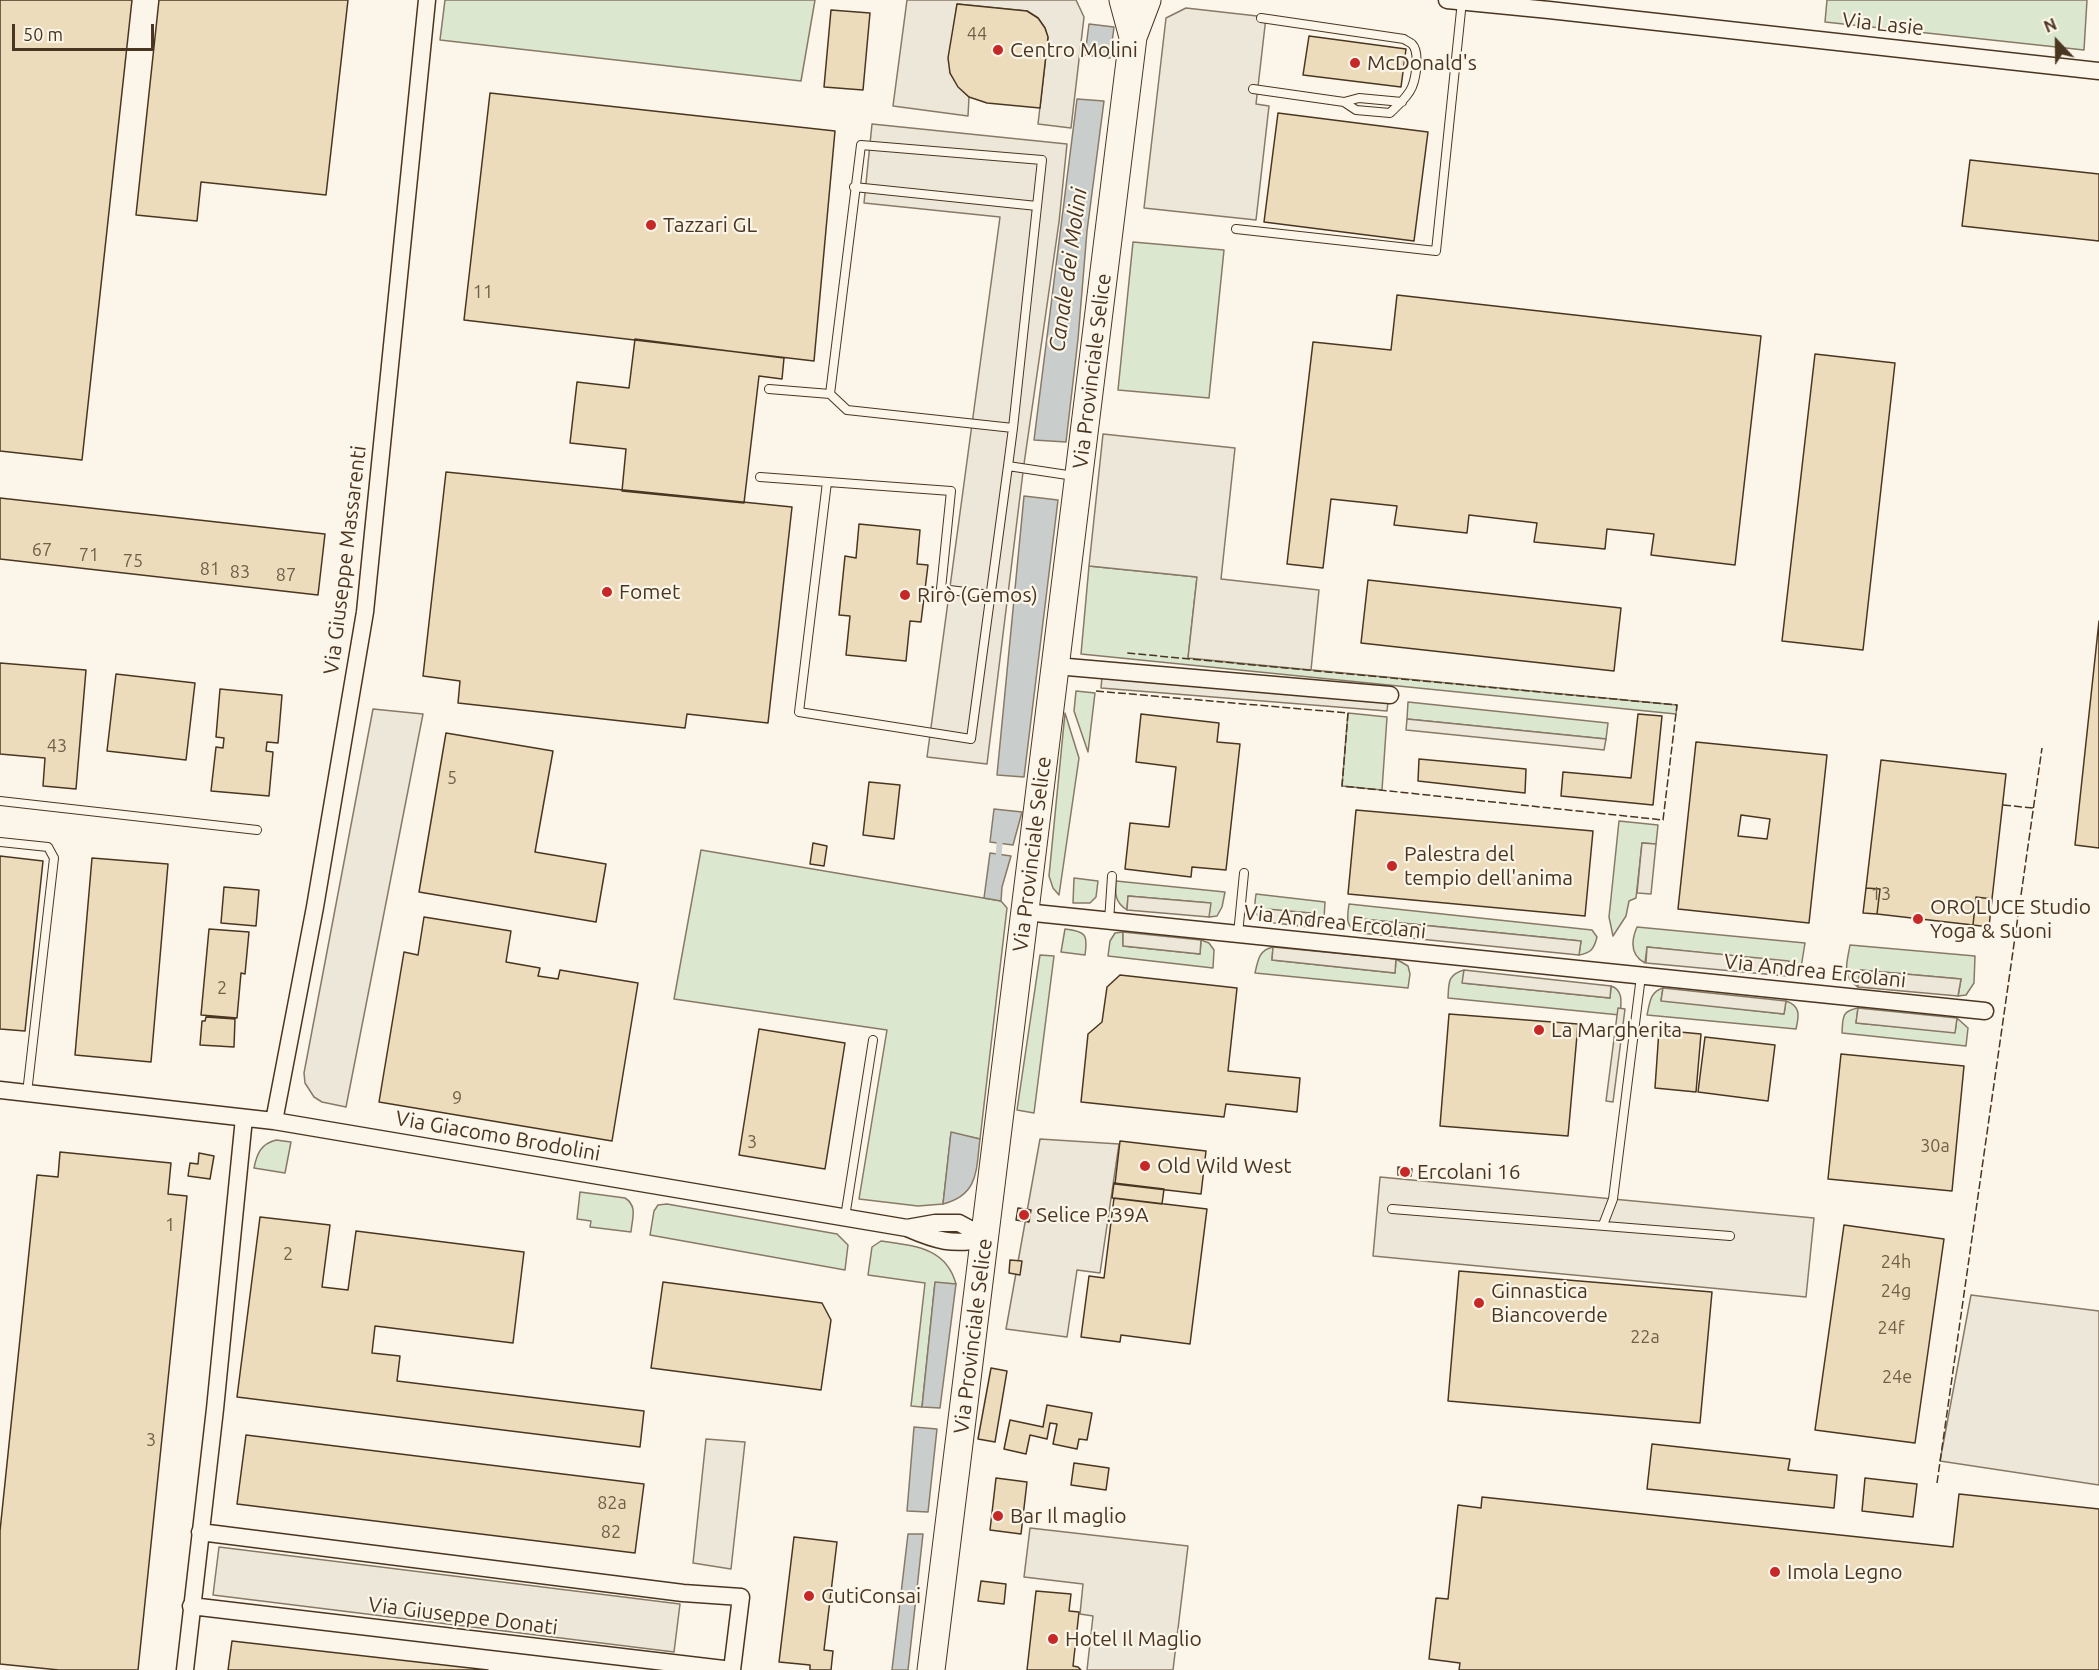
<!DOCTYPE html>
<meta charset="utf-8">
<style>
body{margin:0}
#map{position:relative;width:2099px;height:1670px;overflow:hidden;background:#fbf6e9;font-family:Ubuntu,sans-serif}
canvas{display:block}
.north{position:absolute;left:2027px;top:12px;width:60px;height:60px;-webkit-text-stroke:4px #fbf6e9;paint-order:stroke;rotate:338deg;font-size:16px;font-weight:700;line-height:24px;text-align:center;color:#4a3520}
.north::after{content:'';display:block;margin:auto;width:21px;height:27px;background:#4a3520;clip-path:polygon(50% 0,100% 100%,50% 72%,0 100%)}
.scale{position:absolute;left:12px;top:24px;width:142px;height:27px;box-sizing:border-box;border:3px solid #4a3520;border-top:0;padding-left:8px;font-size:18px;line-height:21px;white-space:nowrap;color:#4a3520;-webkit-text-stroke:4px #fbf6e9;paint-order:stroke}
</style>
<div id="map">
<canvas width="2099" height="1670"></canvas>
<div class="north">N</div>
<div class="scale">50 m</div>
</div>
<script>
const c = document.querySelector('canvas').getContext('2d');
c.lineJoin = 'round';
function fill(path, color) { c.fillStyle = color; c.fill(path, 'evenodd'); }
function trace(path, color, width, dash) { c.strokeStyle = color; c.lineWidth = width; c.lineCap = dash ? 'butt' : 'round'; c.setLineDash(dash || []); c.stroke(path); }
function drawText(font, color, halo, rows, align = 'center') {
  c.font = font + ' Ubuntu,sans-serif'; c.lineWidth = 4.5; c.setLineDash([]); c.textBaseline = 'middle'; c.strokeStyle = halo; c.fillStyle = color; for (const [text, x, y, turn = 0] of rows) {
    c.save(); c.translate(x, y); c.rotate((+turn || 0) * Math.PI / 180); c.textAlign = isNaN(turn) ? turn : align; if (halo) c.strokeText(text, 0, 0); c.fillText(text, 0, 0); c.restore();
  }
}
const green = new Path2D(`
 M445 0H815L801 81 440 40Z
 M1827 0H2087L2084 50 1825 22Z
 M1133 242 1224 250 1209 398 1118 390Z
 M1089 566 1197 577 1188 658 1677 705 1676 714 1081 654Z
 M1076 691 1095 693 1088 752 1074 711Z
 M1408 702 1608 723 1606 739 1407 719Z
 M1065 713 1079 758 1059 895 1053 888 1049 876Z
 M1348 713 1387 717 1382 790 1342 786Z
 M1619 821 1658 825 1656 844 1642 843 1636 898 1629 901 1626 916 1613 936 1609 917Z
 M701 850 1001 901 1007 908 980 1139 951 1133 943 1204 918 1206 859 1199 887 1030 674 999Z
 M1074 878 1098 881 1096 897 1090 903H1073Z
 M1116 881 1225 892 1222 907 1217 916 1209 917 1210 903 1128 896 1127 910C1115 902 1115 895 1116 881Z
 M1256 894 1325 902 1324 919 1316 926 1309 927 1310 913 1267 910 1266 922C1253 916 1254 907 1256 894Z
 M1349 904 1592 930 1597 937C1594 949 1591 953 1579 955L1581 941 1362 919 1360 933C1345 929 1347 917 1349 904Z
 M1637 927 1805 943 1800 974 1787 976 1789 962 1647 947 1645 963C1630 955 1631 941 1637 927Z
 M1065 929C1086 931 1088 935 1085 955L1061 952Z
 M1123 932V946L1200 954 1201 940 1209 943 1214 950 1213 968 1108 956 1110 941 1115 933Z
 M1850 945 1975 956 1974 983 1966 995 1958 996 1961 979 1860 970 1858 987C1841 976 1847 963 1850 945Z
 M1273 947 1272 960 1395 973 1396 959 1408 966 1410 974 1408 988 1255 973C1258 960 1259 950 1273 947Z
 M1040 955 1054 956 1034 1113 1017 1110Z
 M1464 970 1463 983 1610 998 1611 986C1624 990 1621 1004 1620 1015L1448 998C1449 983 1447 975 1464 970Z
 M1663 988 1661 1000 1784 1014 1786 1001C1801 1006 1799 1016 1796 1029L1647 1015C1650 1002 1650 992 1663 988Z
 M1858 1008 1856 1023 1955 1032 1957 1018 1968 1028 1966 1046 1842 1033C1843 1018 1841 1011 1858 1008Z
 M276 1140 291 1142 285 1173 254 1168C257 1153 261 1144 276 1140Z
 M580 1192 625 1198C638 1206 632 1219 631 1232L590 1227 591 1221 577 1219Z
 M667 1204 837 1234 848 1245 845 1270 650 1235 654 1211 658 1205Z
 M881 1241C914 1246 946 1247 956 1284L935 1283 922 1407 911 1406 925 1283 868 1275 872 1247Z`);
fill(green, '#dce7d0');
trace(green, '#887966', 1.5);
const parking = new Path2D(`
 M907 0H1076L1084 17 1071 128 1038 124 1048 38 1045 28 1038 18 1027 11 957 4 952 43 950 73 958 86 969 97 968 116 893 106Z
 M1186 8 1266 17 1256 104 1269 106 1256 220 1144 208 1166 18Z
 M872 124 1067 144 1059 222 1024 464 987 764 927 757 1000 217 864 203Z
 M1103 434 1235 448 1221 579 1319 590 1311 670 1188 658 1197 577 1089 566Z
 M1102 677 1388 702 1387 711 1101 688Z
 M373 709 423 714 346 1107 322 1102 314 1097 305 1083 304 1073Z
 M1407 719 1606 739 1604 750 1406 730Z
 M1642 843 1656 844 1651 894 1637 893Z
 M1128 896 1211 903 1209 917 1127 910Z
 M1267 909 1311 913 1309 927 1266 922Z
 M1361 919 1581 941 1579 955 1360 933Z
 M1123 932 1201 940 1200 954 1123 946Z
 M1273 947 1396 959 1395 973 1272 960Z
 M1647 947 1789 961 1787 976 1646 963Z
 M1464 970 1611 986 1610 998 1462 983Z
 M1860 970 1961 979 1958 996 1858 987Z
 M1663 988 1786 1001 1784 1014 1661 1001Z
 M1618 1008 1625 1009 1613 1102 1606 1101Z
 M1858 1008 1957 1018 1955 1033 1856 1023Z
 M1040 1139 1119 1144 1100 1273 1077 1270 1067 1337 1006 1329Z
 M1380 1177 1814 1218 1806 1297 1373 1256Z
 M1971 1295 2099 1311V1485L1940 1461Z
 M706 1439 745 1442 731 1569 693 1563Z
 M1030 1528 1188 1546 1173 1670H1087L1093 1616 1080 1614 1083 1584 1024 1577Z
 M219 1547 680 1604 674 1652 213 1595Z`);
fill(parking, '#ede7d9');
trace(parking, '#887966', 1.5);
const water = new Path2D(`
 M1089 24 1114 27 1110 58 1085 55Z
 M1077 99 1104 101 1087 231 1078 339 1066 442 1034 440Z
 M1024 496 1058 500 1024 777 997 775Z
 M994 809 1022 812 1013 845 990 842Z
 M990 853 1011 856 1002 887 1001 901 984 898Z
 M951 1132 980 1139C976 1170 979 1195 943 1204Z
 M935 1282 956 1284 940 1408 922 1407Z
 M914 1427 937 1429 928 1512 907 1511Z
 M908 1534H923L908 1670H892Z`);
fill(water, '#c9cecd');
trace(water, '#887966', 1.5);
trace(new Path2D(`
 M998 863 1000 837`), '#c9cecd', 6);
const building = new Path2D(`
 M0 0H132L82 460 0 451Z
 M159 0H348L326 195 201 182 197 221 136 215Z
 M957 4 1027 11 1038 18 1045 28 1048 37 1040 108 987 103 969 97 958 87 950 73 948 58Z
 M831 10 870 13 863 90 824 87Z
 M1309 36 1406 49 1401 87 1303 75Z
 M490 93 835 131 814 361 464 320Z
 M1278 113 1428 132 1414 241 1264 222Z
 M1970 160 2099 174V241L1962 226Z
 M1397 295 1761 336 1735 565 1651 555 1654 534 1607 529 1605 549 1534 542 1537 523 1469 515 1467 533 1394 525 1397 506 1331 499 1323 568 1287 564 1313 342 1391 350Z
 M635 339 784 358 782 379 759 376 744 503 622 491 626 449 570 443 577 382 629 388Z
 M1815 354 1895 363 1863 650 1782 641Z
 M446 472 792 507 768 723 687 714 685 728 458 703 460 681 423 676Z
 M0 498 325 534 318 595 0 559Z
 M859 524 920 530 917 564 928 565 921 622 910 621 906 661 846 655 850 616 839 615 845 556 856 558Z
 M1368 580 1621 608 1614 671 1361 643Z
 M2099 621V848L2075 845Z
 M0 663 86 670 76 789 43 786 45 758 0 754Z
 M116 674 195 683 186 760 107 751Z
 M220 689 282 695 278 743 267 742 266 751 273 752 269 796 211 791 216 747 223 748 224 738 216 737Z
 M1141 714 1219 723 1217 742 1240 744 1226 870 1192 867 1191 877 1125 869 1130 823 1169 827 1176 767 1136 762Z
 M1638 714 1662 716 1653 805 1561 796 1563 772 1631 778Z
 M446 733 553 751 535 852 606 864 596 922 419 892Z
 M1696 742 1827 755 1809 923 1678 909ZM1741 815 1770 819 1767 839 1738 836Z
 M1419 759 1526 769 1525 793 1418 781Z
 M1881 760 2006 774 1992 899 1976 897 1973 925 1877 914 1880 889 1866 888Z
 M869 782 900 785 894 839 863 835Z
 M1356 810 1593 831 1585 916 1348 894Z
 M813 843 827 846 824 866 810 864Z
 M0 856 43 861 25 1031 0 1029Z
 M92 858 168 864 151 1062 75 1055Z
 M224 887 259 890 256 926 221 923Z
 M1866 888 1880 889 1877 914 1863 913Z
 M1976 897 1992 899 1989 927 1973 925Z
 M424 917 511 931 506 962 540 968 538 976 558 979 560 970 638 983 612 1141 379 1102 404 952 418 955Z
 M209 929 249 932 245 974 241 973 237 1018 201 1015Z
 M1120 975 1237 988 1228 1071 1300 1078 1297 1112 1226 1104 1224 1117 1081 1102 1088 1034 1102 1022 1107 987Z
 M1449 1014 1578 1024 1568 1136 1440 1126Z
 M206 1017 235 1019 234 1047 200 1045 202 1021H205Z
 M759 1029 845 1043 825 1169 739 1155Z
 M1659 1030 1701 1034 1696 1092 1655 1088Z
 M1705 1037 1775 1045 1768 1101 1698 1092Z
 M1841 1054 1964 1066 1952 1191 1828 1179Z
 M1120 1141 1206 1151 1201 1194 1115 1184Z
 M60 1152 171 1163 168 1194 187 1196 138 1670H59L0 1664V1531L37 1175 58 1177Z
 M199 1153 214 1156 210 1179 188 1176 190 1163 198 1164Z
 M1398 1167 1412 1169 1411 1176 1398 1175Z
 M1114 1183 1164 1189 1162 1204 1112 1198Z
 M1114 1198 1207 1209 1190 1344 1121 1335 1120 1342 1081 1337 1089 1276 1104 1278Z
 M1018 1208 1031 1210 1029 1222 1016 1220Z
 M260 1217 330 1225 322 1287 348 1290 356 1231 524 1252 513 1343 375 1326 372 1353 400 1356 397 1381 644 1411 640 1447 237 1397Z
 M1844 1225 1944 1239 1915 1443 1815 1430Z
 M1010 1260 1022 1261 1020 1275 1009 1273Z
 M1459 1271 1712 1292 1700 1423 1448 1401Z
 M663 1282 822 1303 831 1320 821 1390 651 1368Z
 M991 1368 1007 1371 995 1442 978 1439Z
 M1047 1405 1092 1413 1087 1440 1079 1439 1077 1449 1053 1444 1057 1424 1050 1423 1047 1439 1030 1435 1026 1454 1004 1449 1010 1420 1043 1427Z
 M246 1435 644 1484 635 1553 237 1504Z
 M1652 1444 1790 1459 1788 1470 1837 1475 1834 1508 1647 1489Z
 M1074 1463 1109 1468 1106 1490 1071 1485Z
 M996 1478 1027 1482 1021 1534 990 1530Z
 M1865 1478 1917 1484 1913 1517 1862 1511Z
 M1959 1494 2099 1509V1670H1459L1460 1663 1429 1659 1436 1598 1448 1599 1458 1505 1481 1508 1482 1497 1953 1547Z
 M794 1537 837 1542 824 1650 833 1651 831 1670H810V1665L779 1662Z
 M981 1581 1006 1584 1004 1604 978 1601Z
 M1036 1591 1071 1594 1069 1611 1079 1612 1073 1666 1078 1667 1081 1670H1027Z
 M232 1641 488 1670H228Z`);
fill(building, '#ecdcbc');
trace(building, '#4a3520', 1.5);
const service = new Path2D(`
 M1253 89 1344 102 1356 110 1390 113C1398 105 1408 97 1412 87 1416 77 1420 52 1412 44 1411 43 1405 40 1404 39L1261 18
 M1344 102 1359 98 1402 102
 M854 187 1037 206
 M1236 229 1436 251 1462 1
 M769 389 830 394 861 145 1042 160 1013 428 847 410 830 394
 M1013 428 1008 466 1074 476
 M760 477 951 491 941 589 991 595
 M827 482 799 712 971 739 1008 466
 M0 801 257 830
 M0 842 48 847 54 858 27 1093
 M1109 921 1112 876
 M1238 934 1244 873
 M1392 1209 1730 1236
 M845 1217 873 1040
 M1603 1225 1613 1199 1641 976`);
const minor = new Path2D(`
 M1447 0 1549 10 2099 71
 M1056 666 1390 695
 M1025 912 1985 1011
 M0 1090 274 1121 907 1228C939 1242 950 1244 985 1240
 M274 1121 315 907 365 612 427 0
 M907 1228 935 1223H959L985 1237
 M191 1606 732 1670 741 1597 683 1593 200 1532
 M185 1670 215 1409 244 1118`);
const primary = new Path2D(`
 M1123 0 1133 37
 M931 1670 1133 37 1147 0`);
trace(service, '#4a3520', 10);
trace(minor, '#4a3520', 19);
trace(primary, '#4a3520', 29);
trace(service, '#fbf6e9', 8);
trace(minor, '#fbf6e9', 16);
trace(primary, '#fbf6e9', 27);
trace(new Path2D(`
 M1096 691 1348 713 1342 786 1663 820 1677 705 1127 653
 M2003 805 2033 808
 M1937 1483 2042 748`), '#4a3520', 1.5, [8, 3]);
for (const [x, y, r, color] of [
 [998,50,6,"#c62828"],
 [1355,63,6,"#c62828"],
 [651,225,6,"#c62828"],
 [607,592,6,"#c62828"],
 [905,595,6,"#c62828"],
 [1392,866,6,"#c62828"],
 [1918,919,6,"#c62828"],
 [1539,1030,6,"#c62828"],
 [1145,1166,6,"#c62828"],
 [1405,1172,6,"#c62828"],
 [1024,1215,6,"#c62828"],
 [1479,1303,6,"#c62828"],
 [998,1516,6,"#c62828"],
 [1775,1572,6,"#c62828"],
 [809,1596,6,"#c62828"],
 [1053,1639,6,"#c62828"]
]) { const dot = new Path2D(); dot.arc(x, y, r, 0, 2 * Math.PI); c.fillStyle = color; c.fill(dot); trace(dot, '#fbf6e9', 2); }
drawText('18px', '#725f47', null, [
 ["44",977,34],
 ["11",483,292],
 ["67",42,550],
 ["71",89,555],
 ["75",133,561],
 ["81",210,569],
 ["83",240,572],
 ["87",286,575],
 ["43",57,746],
 ["5",452,778],
 ["13",1881,894],
 ["2",222,988],
 ["9",457,1098],
 ["3",752,1142],
 ["30a",1935,1146],
 ["1",170,1225],
 ["2",288,1254],
 ["24h",1896,1262],
 ["24g",1896,1291],
 ["24f",1891,1328],
 ["22a",1645,1337],
 ["24e",1897,1377],
 ["3",151,1440],
 ["82a",612,1503],
 ["82",611,1532]
]);
drawText('21px', '#4a3520', '#fbf6e9', [
 ["Via Lasie",1883,24,6],
 ["Via Provinciale Selice",1092,371,-83],
 ["Via Giuseppe Massarenti",345,560,-83],
 ["Via Provinciale Selice",1032,854,-83],
 ["Via Andrea Ercolani",1335,922,6],
 ["Via Andrea Ercolani",1815,971,6],
 ["Via Giacomo Brodolini",498,1136,10],
 ["Via Provinciale Selice",973,1336,-83],
 ["Via Giuseppe Donati",463,1616,7]
]);
drawText('21px', '#4a3520', '#fbf6e9', [
 ["Centro Molini",1010,50],
 ["McDonald's",1367,63],
 ["Tazzari GL",663,225],
 ["Fomet",619,592],
 ["Rirò (Gemos)",917,595],
 ["Palestra del",1404,854],
 ["tempio dell'anima",1404,878],
 ["OROLUCE Studio",1930,907],
 ["Yoga & Suoni",1930,931],
 ["La Margherita",1551,1030],
 ["Old Wild West",1157,1166],
 ["Ercolani 16",1417,1172],
 ["Selice P.39A",1036,1215],
 ["Ginnastica",1491,1291],
 ["Biancoverde",1491,1315],
 ["Bar Il maglio",1010,1516],
 ["Imola Legno",1787,1572],
 ["CutiConsai",821,1596],
 ["Hotel Il Maglio",1065,1639]
], 'left');
drawText('italic 22px', '#4a3520', '#fbf6e9', [
 ["Canale dei Molini",1068,270,-82]
]);
</script>
